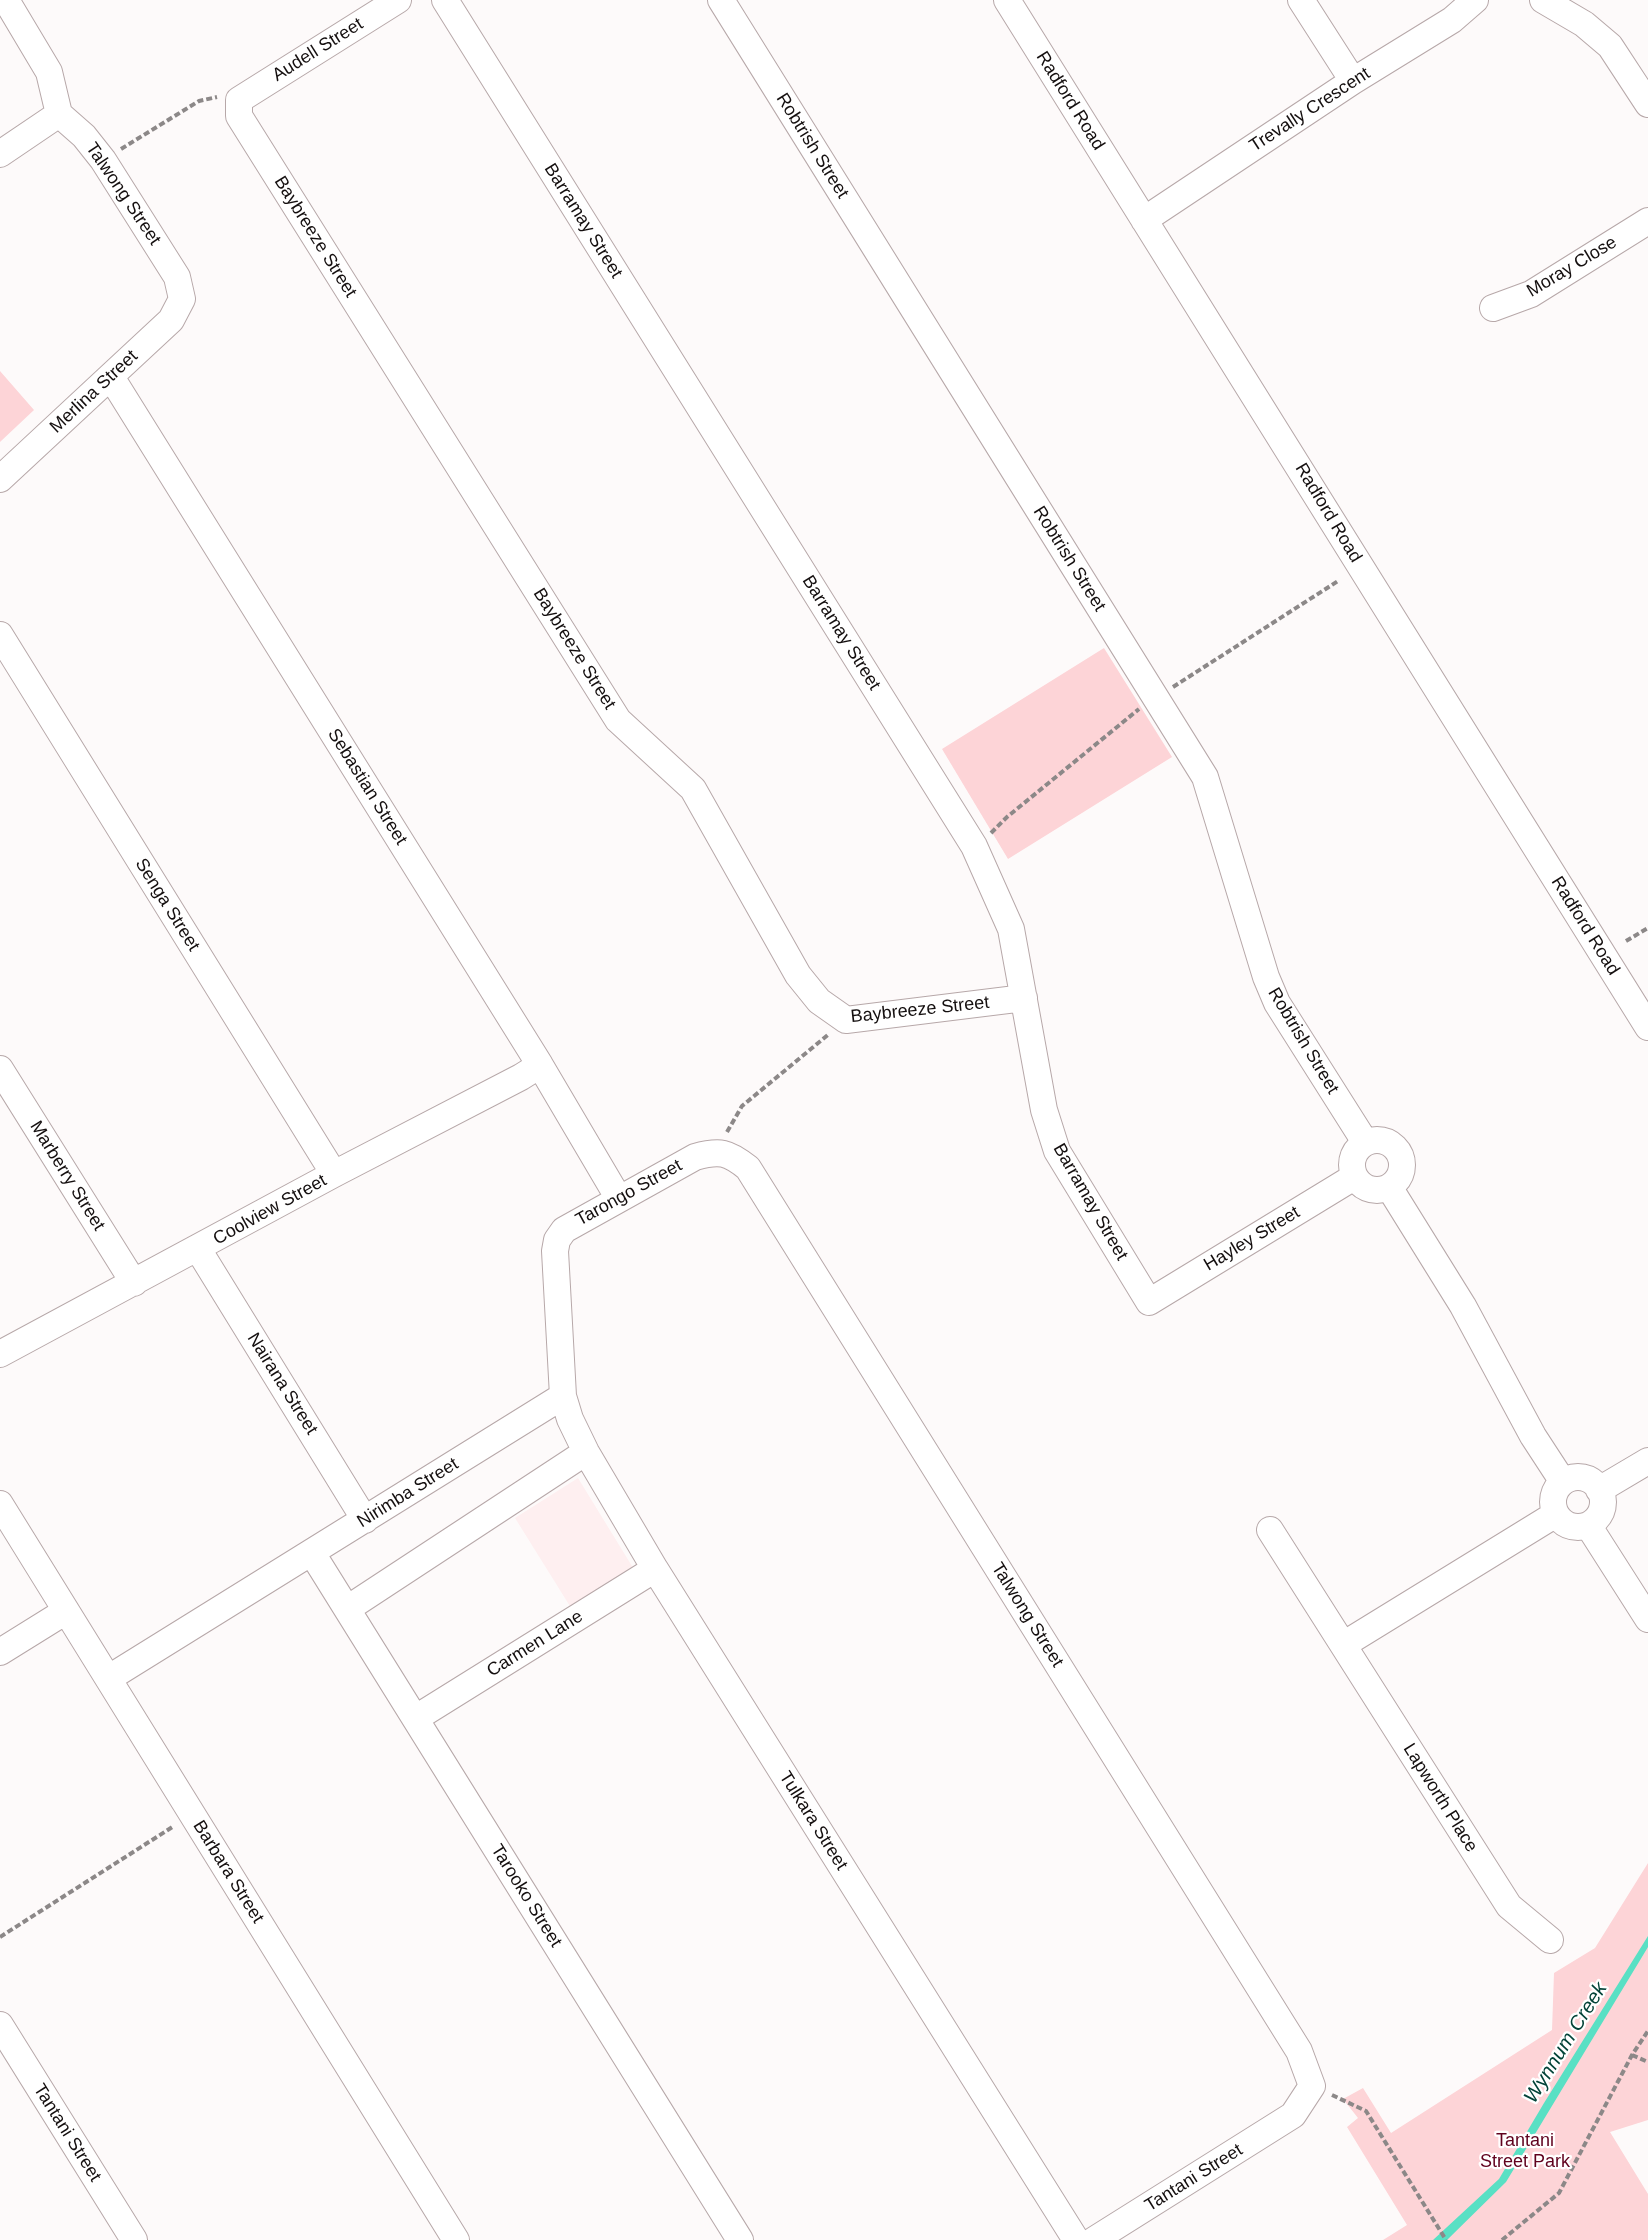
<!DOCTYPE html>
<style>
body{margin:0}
canvas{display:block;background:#fdfafa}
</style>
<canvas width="1648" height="2240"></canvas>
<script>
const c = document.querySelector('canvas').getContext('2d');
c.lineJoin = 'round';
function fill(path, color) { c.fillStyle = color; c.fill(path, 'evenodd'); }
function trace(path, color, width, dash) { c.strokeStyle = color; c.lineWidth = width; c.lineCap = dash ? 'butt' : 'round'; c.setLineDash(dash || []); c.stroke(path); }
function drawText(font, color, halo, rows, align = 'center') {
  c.font = font + ' Helvetica,sans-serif'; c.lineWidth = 4.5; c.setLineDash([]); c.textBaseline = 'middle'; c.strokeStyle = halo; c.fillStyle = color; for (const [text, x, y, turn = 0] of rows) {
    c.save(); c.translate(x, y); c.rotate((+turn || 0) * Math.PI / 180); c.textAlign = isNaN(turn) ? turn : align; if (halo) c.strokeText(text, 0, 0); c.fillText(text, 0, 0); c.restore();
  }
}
fill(new Path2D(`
 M578 1478 635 1571 573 1611 515 1518Z`), '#feeff0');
fill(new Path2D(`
 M0 371 34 410 0 442Z
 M1104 648 1172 757 1008 859 942 749Z
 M1648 1863V2120L1610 2132 1648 2194V2240H1383L1407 2225 1347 2127 1358 2118 1343 2099 1363 2088 1391 2133 1552 2030 1554 1973 1595 1948Z`), '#fdd4d7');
fill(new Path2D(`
 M1648 1936V1947L1506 2182 1447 2240H1433L1499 2179 1544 2103Z`), '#59e0c4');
const minor = new Path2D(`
 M398 0 239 100V116L618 720 693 789 798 975 819 1001 846 1020 1024 998
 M445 0 974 846 1011 929 1044 1110 1057 1151 1149 1302 1354 1177
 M721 0 1205 777 1266 977 1277 1003 1365 1142
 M1007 0 1648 1027
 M1301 0 1353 81
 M1543 0 1584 24 1610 46 1648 104
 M0 154 59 114
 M1144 220 1353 81 1452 20 1475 0
 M1493 308 1531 294 1648 221
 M111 377 540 1065 619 1199
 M0 479 171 320 182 299 177 277 103 160 84 136 59 114 49 72 6 0
 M0 635 334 1174
 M0 1069 134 1283
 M1352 1165a25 25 0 1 1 50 0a25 25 0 1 1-50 0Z
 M1389 1187 1463 1306 1533 1436 1563 1482
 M198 1249 365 1520
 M0 1354 334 1174 521 1077 540 1065
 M1553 1502a25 25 0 1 1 50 0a25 25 0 1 1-50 0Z
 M1599 1490 1648 1461
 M0 1504 456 2240
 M1588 1525 1648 1619
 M1270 1530 1509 1906 1550 1940
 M312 1553 740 2240
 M347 1609 586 1452
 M1343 1645 1556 1514
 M0 1652 66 1611
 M109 1678 563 1396
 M416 1718 655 1569
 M0 2025 134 2240
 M1076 2240 655 1569 586 1452 570 1419 563 1396 555 1251 557 1240 564 1230 695 1157C720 1150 728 1152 748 1168L1299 2051 1312 2086 1293 2115 1094 2240`);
trace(minor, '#b7a8a9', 28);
trace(new Path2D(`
 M121 149 199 101 217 97
 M1173 687 1338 581
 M991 833 1007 817 1139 709
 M1626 941 1648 928
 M727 1132 742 1106 829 1034
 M0 1937 174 1826
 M1632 2055 1648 2062
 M1332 2095 1366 2111 1446 2240
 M1502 2240 1559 2193 1632 2055 1648 2031`), '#8c8888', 4, [6, 3]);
trace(minor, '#fff', 26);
drawText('18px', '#140f0f', '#fff', [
 ["Audell Street",318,50,-32],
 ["Radford Road",1070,101,58],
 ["Trevally Crescent",1310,110,-33],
 ["Robtrish Street",812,146,58],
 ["Talwong Street",123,194,56],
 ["Barramay Street",583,221,58],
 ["Baybreeze Street",315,237,58],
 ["Moray Close",1572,267,-31],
 ["Merlina Street",94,392,-43],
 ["Radford Road",1328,513,59],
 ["Robtrish Street",1069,559,58],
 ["Barramay Street",841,633,58],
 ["Baybreeze Street",574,649,58],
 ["Sebastian Street",367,787,58],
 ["Senga Street",167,905,58],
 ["Radford Road",1585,926,58],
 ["Baybreeze Street",920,1010,-6],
 ["Robtrish Street",1303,1041,59],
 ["Marberry Street",67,1176,58],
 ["Tarongo Street",629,1193,-29],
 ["Barramay Street",1090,1202,60],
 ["Coolview Street",270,1210,-29],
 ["Hayley Street",1252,1239,-31],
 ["Nairana Street",282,1384,58],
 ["Nirimba Street",408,1493,-32],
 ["Talwong Street",1027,1615,58],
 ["Carmen Lane",535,1644,-32],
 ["Lapworth Place",1440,1798,58],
 ["Tulkara Street",813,1821,58],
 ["Barbara Street",228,1872,58],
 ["Tarooko Street",526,1896,58],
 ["Tantani Street",67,2133,58],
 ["Tantani Street",1194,2178,-32]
]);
drawText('18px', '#60021e', '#fff', [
 ["Tantani",1525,2141],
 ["Street Park",1525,2162]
]);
drawText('italic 20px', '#034338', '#fff', [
 ["Wynnum Creek",1566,2043,-58]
]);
</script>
